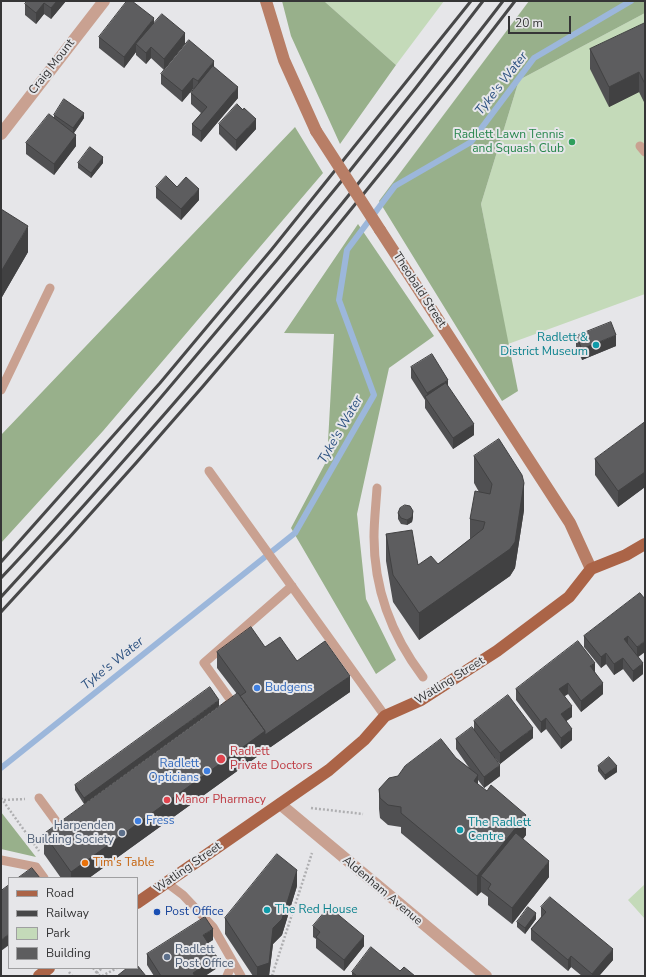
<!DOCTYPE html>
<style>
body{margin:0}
#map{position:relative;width:646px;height:977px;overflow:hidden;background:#e6e6e9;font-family:"Nunito Sans",sans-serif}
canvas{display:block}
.frame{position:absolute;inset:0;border:2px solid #353536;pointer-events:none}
.legend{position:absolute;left:8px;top:877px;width:130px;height:92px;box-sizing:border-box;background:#e6e6e9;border:1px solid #9f9fa1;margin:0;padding:5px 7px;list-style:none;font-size:12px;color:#353536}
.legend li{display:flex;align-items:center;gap:8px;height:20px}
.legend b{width:20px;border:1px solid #9f9fa1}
.scale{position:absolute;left:508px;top:16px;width:63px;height:18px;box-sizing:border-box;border:2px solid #353536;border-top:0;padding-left:5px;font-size:12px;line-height:14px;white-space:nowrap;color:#353536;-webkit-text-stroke:3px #e6e6e9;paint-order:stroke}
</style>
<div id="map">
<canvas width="646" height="977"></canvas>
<div class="frame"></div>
<ul class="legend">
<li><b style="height:5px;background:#ab6447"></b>Road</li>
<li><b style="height:5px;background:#484849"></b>Railway</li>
<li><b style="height:11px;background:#c4dab9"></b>Park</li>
<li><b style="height:11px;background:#5d5d5f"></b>Building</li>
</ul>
<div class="scale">20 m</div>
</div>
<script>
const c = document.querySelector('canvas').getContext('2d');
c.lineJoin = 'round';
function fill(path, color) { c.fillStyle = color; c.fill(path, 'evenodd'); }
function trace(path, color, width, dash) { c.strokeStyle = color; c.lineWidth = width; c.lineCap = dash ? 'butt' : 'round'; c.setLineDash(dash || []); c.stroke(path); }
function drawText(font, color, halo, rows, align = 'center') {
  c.font = font + ' "Nunito Sans",sans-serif'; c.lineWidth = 4; c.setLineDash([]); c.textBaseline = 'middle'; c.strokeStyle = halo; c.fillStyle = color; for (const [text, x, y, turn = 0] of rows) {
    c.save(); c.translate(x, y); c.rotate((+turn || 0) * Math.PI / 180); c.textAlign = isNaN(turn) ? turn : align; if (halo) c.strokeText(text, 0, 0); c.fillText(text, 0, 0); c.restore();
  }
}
fill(new Path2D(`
 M324 1H444L396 65Z
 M645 13V294L508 344 481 204 519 80Z
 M645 884V919L628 900Z`), '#c4dab9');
fill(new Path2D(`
 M282 1H324L396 65 340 144 291 36Z
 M529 1H645V13L519 80 481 204 518 391 502 401 379 201Z
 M295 127 323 173 103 431 1 543V435Z
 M358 224 434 336 389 368 357 514 366 599 396 660 376 674 291 528 327 460 334 334 284 333Z
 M1 812 36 857 1 849Z`), '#98b08b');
trace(new Path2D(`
 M1 768 295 533 374 395 339 300 347 250 395 186 471 142 534 58 631 1`), '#9cb7db', 6);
trace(new Path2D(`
 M1 798 39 851
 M4 800 25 799
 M311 808 363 814
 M93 968 97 973
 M69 972 72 976
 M100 976 97 973 102 968
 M102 976 117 968
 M272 976 312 853`), '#afafb1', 2.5, [2, 2]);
trace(new Path2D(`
 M640 146 645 152
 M1 390 50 288
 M209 471 385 716
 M377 488C376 504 374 521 374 537 374 588 392 636 423 677
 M226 706 232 702 204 663 292 586
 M39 798 61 828 66 825
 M1 860 36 867 44 878
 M167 883 183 895 213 927 233 962 227 976
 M233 962 241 976`), '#c9a191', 9);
trace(new Path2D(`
 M1 134 104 1
 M280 804 486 976`), '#c9a191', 12);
trace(new Path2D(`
 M266 1 284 60 316 131
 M380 230 570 523 591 569`), '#b87e66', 12);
trace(new Path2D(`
 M137 903 329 770 364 740 385 716 421 700 497 651 569 597 591 569 626 555 645 544
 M39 976 49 968`), '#ab6447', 12);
trace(new Path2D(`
 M1 562 160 383 272 249 471 1
 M1 578C72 503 139 424 205 345 301 233 394 118 483 1
 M1 597C142 443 279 285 408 121 440 81 472 42 503 1
 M1 612C182 417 354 213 515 1`), '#484849', 3);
trace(new Path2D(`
 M316 131 380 230`), '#b87e66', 12);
fill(new Path2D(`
 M66 1 51 19 44 14 36 24 25 15V4Z
 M154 23 185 33 164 70 151 58 146 64 136 55V52L124 68 99 48V37Z
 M645 23V104L639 92 609 107 590 69V49Z
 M214 67 238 98 201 142 192 135V124L201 113 191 104V93L194 89H193L182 102 161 84V74Z
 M54 115 84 118 74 133 76 146 54 175 26 154V143L54 117Z
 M219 124 256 129 236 151 219 134Z
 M78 163H103L91 178 78 168Z
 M156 187H177L199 200 181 220 156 198Z
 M1 209 28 252 2 297 1 296Z
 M576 336 616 346 582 360 576 347Z
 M411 367 448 386 474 435 453 449 425 408V400L411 378Z
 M645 422V487L618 507 595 475V459Z
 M474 456 524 510 515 568 510 576 419 640 393 602 386 561V534L418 565 438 564 470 539V519L479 492 474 483Z
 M398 513 413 517 412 522 407 525 401 524 398 519Z
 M640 593 638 657 643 674 633 682 623 669 614 675 606 664 601 668 584 647V636Z
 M265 647 297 661 350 692 265 751 89 878H61L44 854V834L237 694 217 668V652Z
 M595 672 603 694 581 712 568 694 564 696 572 717 566 721 572 740 561 749 546 729 541 733 516 700V689Z
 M219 706 84 804 75 790V785Z
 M474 721 533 738 500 764 489 751 500 776 484 788 478 780V784L526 835 523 839 549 877 512 924 488 905V897L481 892 477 896 401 833V827L388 825 380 818 379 809V789L398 776 456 758 470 769 456 749V739L474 730Z
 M598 766 617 772 605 780 598 771Z
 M297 886 282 935 273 944 269 976H253L225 934V918Z
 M541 907 613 960 599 976H582L571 967 568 971 531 940V929L541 917Z
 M536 919 525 934 517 927V922Z
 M313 926 364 946 344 971 316 948V939L313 937Z
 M213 940 208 943 217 968 205 976H154L147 965V954Z
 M400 971 415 976H352V972Z`), '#505052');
fill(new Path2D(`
 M57 1H66L51 19V8Z
 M44 3V14L36 24V13Z
 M154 18V29L136 44V52L124 68V57Z
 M185 33V44L164 70V59Z
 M151 47V58L146 64V53Z
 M214 61V72L198 92V81Z
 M639 72V92L609 107V87Z
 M193 78V89L182 102V91Z
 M238 87V98L201 142V131Z
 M84 113V118L73 134V128Z
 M256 119V129L236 151V140Z
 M76 135V146L54 175V164Z
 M103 157V163L91 178V173Z
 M199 189V200L181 220V209Z
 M28 226V252L2 297V270Z
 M616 335V346L582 360V349Z
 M448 380V391L427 401V393Z
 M474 424V435L453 449V438Z
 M645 472V487L618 507V491Z
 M524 483V510L515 568 510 576 419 640V613Z
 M413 511V517L412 522 407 525V520Z
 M628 636V647L624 639Z
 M645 641V652L637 658V647Z
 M606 653V664L601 668V657Z
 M623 658V669L614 675V664Z
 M595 663V674L590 666Z
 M643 663V674L633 682V671Z
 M350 676V692L265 751 89 878H71V872L265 731Z
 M568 683V694L559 700V689Z
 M603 683V694L581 712V701Z
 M219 700V706L84 804V798Z
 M572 706V717L561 725V714Z
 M546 718V729L541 733V722Z
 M533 728V738L500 764V753Z
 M572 729V740L561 749V738Z
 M500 765V776L484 788V777Z
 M617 766V772L605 780V775Z
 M478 775V795L474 781Z
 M526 815V835L488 882 481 876V892L477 896V876Z
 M549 861V877L512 924V908Z
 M297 870V886L282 935 273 944 269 976H257V967L273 928Z
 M536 913V919L525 934V928Z
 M213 929V940L203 946V935Z
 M9 934V945L1 951V940Z
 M364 936V946L344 971V960Z
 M613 949V960L599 976H592V974Z
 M571 956V967L568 971V960Z
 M217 957V968L205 976H193V973Z`), '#414142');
const building = new Path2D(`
 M27 1H57L51 8 44 3 36 13 25 4Z
 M127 1H132L154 18 124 57 99 37Z
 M162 14 185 33 164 59 151 47 146 53 136 44Z
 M645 23V84L639 72 609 87 590 49Z
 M189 40 214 61 198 81 193 78 182 91 161 74Z
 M213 66 238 87 201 131 192 124 207 107 191 93Z
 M64 99 84 113 73 128 54 115Z
 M237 104 243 110 244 108 256 119 236 140 219 124Z
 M49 114 76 135 54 164 26 143Z
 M90 147 103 157 91 173 78 163Z
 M166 176 177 187 186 177 199 189 181 209 156 187Z
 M1 209 28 226 2 270 1 269Z
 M611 322 616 335 582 349 576 336Z
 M432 354 448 380 427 393 411 367Z
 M446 383 474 424 453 438 425 397Z
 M645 422V472L618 491 595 459Z
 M499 439 522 475 524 483 515 542 510 549 419 613 393 575 386 534 412 530 418 565 431 556 438 564 483 529 485 522 470 519 475 491 490 494 492 484 474 456Z
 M405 505 410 506 413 511 412 517 407 520 401 518 398 513 400 508Z
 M640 593 645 599V641L637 647 628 636 624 639 643 663 633 671 623 658 614 664 606 653 601 657 584 636Z
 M251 627 265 647 280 637 297 661 325 641 350 676 265 735V731L240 696 246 692 217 652Z
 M578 641 595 663 590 666 603 683 581 701 568 683 559 689 572 706 561 714 572 729 561 738 546 718 541 722 516 689Z
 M210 687 219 700 84 798 75 785Z
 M238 693 265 731 71 872 44 834Z
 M508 695 533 728 500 753 474 721Z
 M472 727 500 765 484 777 456 739Z
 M441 739 456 758 478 775 474 781 487 791 491 785 526 815 477 876 401 813V807L388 805 380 798 379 789 389 778 398 776 405 766Z
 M609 757 617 766 605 775 598 766Z
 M516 833 549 861 512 908 488 889 491 884 481 876Z
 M277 854 297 870 282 919 273 928 269 963 257 967 225 918Z
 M32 868 40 878H18Z
 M9 885V934L1 940V891Z
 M550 897 613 949 592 974 571 956 568 960 531 929 546 912 541 907Z
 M329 907 364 936 344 960 316 937 320 932 313 926Z
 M528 907 536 913 525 928 517 922Z
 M205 917 213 929 203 935 217 957 193 973 195 976H161L147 954Z
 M371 947 400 971 404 967 415 976H357L352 972Z
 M137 965 146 976H117L127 968H137Z`);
fill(building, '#5d5d5f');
trace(building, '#414142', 1);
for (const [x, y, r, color] of [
 [572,142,4,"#2e9e5b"],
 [596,345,4,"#0f9aa8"],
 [257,688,4,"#3f7fe0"],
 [221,759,5,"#e0444e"],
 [207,771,4,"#3f7fe0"],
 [167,800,4,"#e0444e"],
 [138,821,4,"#3f7fe0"],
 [460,830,4,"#0f9aa8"],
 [122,833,4,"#5c6f8a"],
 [85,863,4,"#e8710a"],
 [267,910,4,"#0f9aa8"],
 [157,912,4,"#1a4fb4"],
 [167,957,4,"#5c6f8a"]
]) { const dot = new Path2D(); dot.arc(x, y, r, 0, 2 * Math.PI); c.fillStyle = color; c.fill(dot); trace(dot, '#e6e6e9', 1.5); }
drawText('12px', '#353536', '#e6e6e9', [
 ["Craig Mount",52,67,-52],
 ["Theobald Street",419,290,57],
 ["Watling Street",450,681,-32],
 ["Watling Street",188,868,-35],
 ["Aldenham Avenue",382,891,40]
]);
drawText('12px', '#27864d', '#e6e6e9', [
 ["Radlett Lawn Tennis",564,135],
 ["and Squash Club",564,149]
], 'right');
drawText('12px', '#0d838f', '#e6e6e9', [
 ["Radlett &",588,338,"right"],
 ["District Museum",588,352,"right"],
 ["The Radlett",468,823],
 ["Centre",468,837],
 ["The Red House",275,910]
], 'left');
drawText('12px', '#366cbe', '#e6e6e9', [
 ["Budgens",265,688],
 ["Radlett",199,764,"right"],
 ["Opticians",199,778,"right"],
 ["Fress",146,821]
], 'left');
drawText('12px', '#be3a42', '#e6e6e9', [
 ["Radlett",230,752],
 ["Private Doctors",230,766],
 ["Manor Pharmacy",175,800]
], 'left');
drawText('12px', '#4e5e75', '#e6e6e9', [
 ["Harpenden",114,826],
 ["Building Society",114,840],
 ["Radlett",175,950,"left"],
 ["Post Office",175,964,"left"]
], 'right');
drawText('12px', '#c56008', '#e6e6e9', [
 ["Tim's Table",93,863]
], 'left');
drawText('12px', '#164399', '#e6e6e9', [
 ["Post Office",165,912]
], 'left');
drawText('italic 13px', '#2d5281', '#e6e6e9', [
 ["Tyke's Water",502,84,-52],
 ["Tyke's Water",341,430,-60],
 ["Tyke's Water",113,664,-39]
]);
</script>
